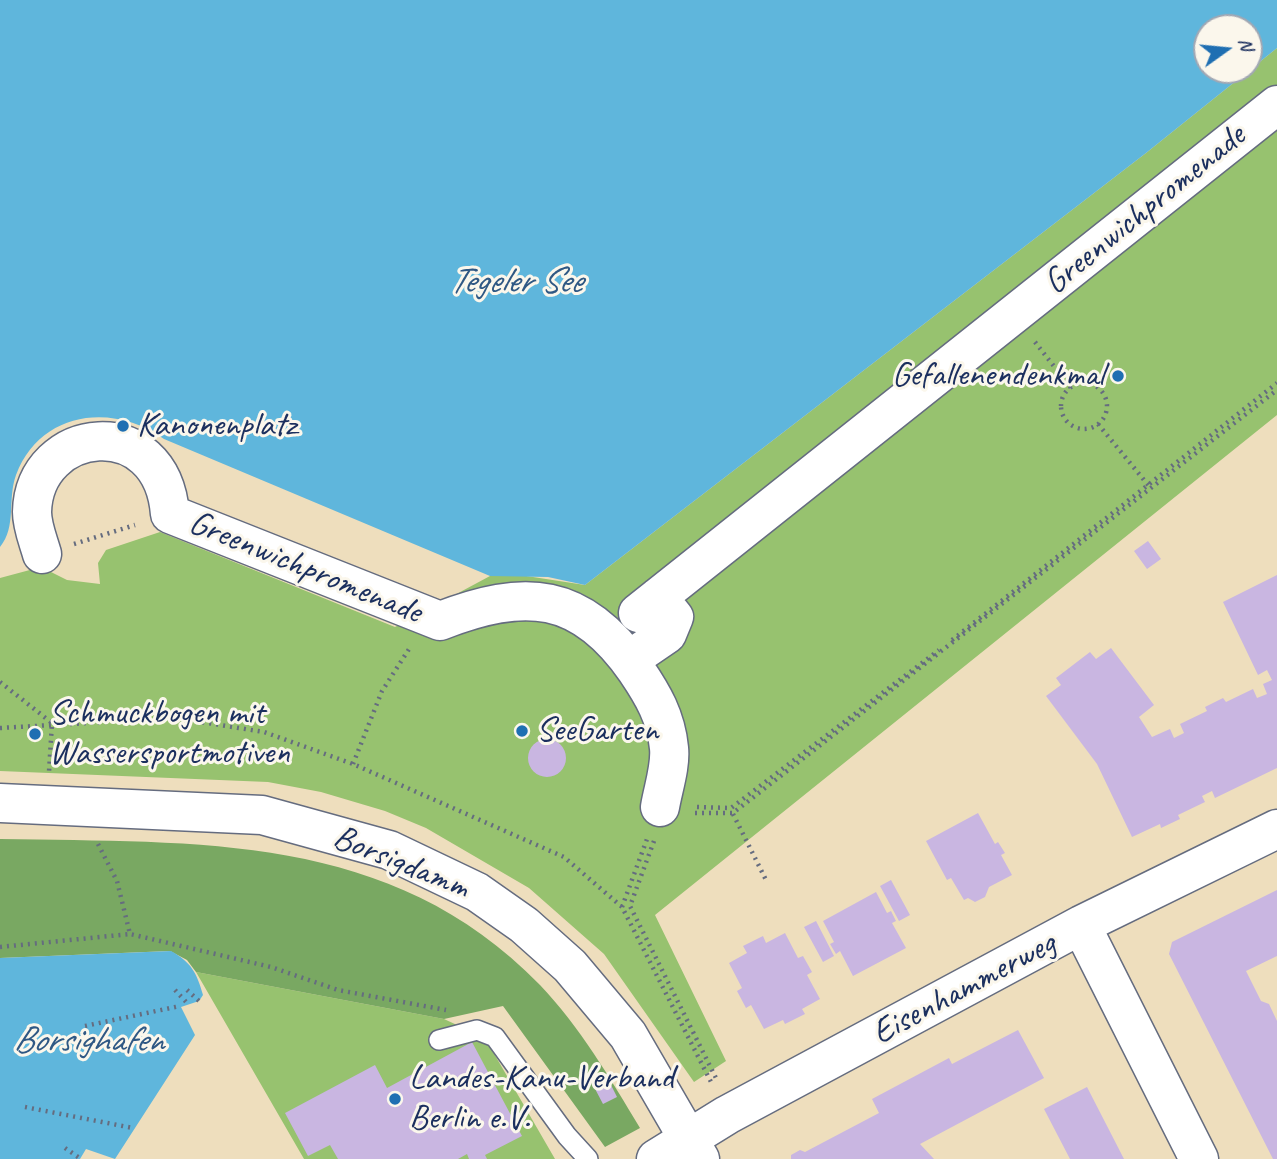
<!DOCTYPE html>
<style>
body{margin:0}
#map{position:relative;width:1277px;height:1159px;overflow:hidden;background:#eedebd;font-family:Caveat,sans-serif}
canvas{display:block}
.north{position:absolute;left:1193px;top:14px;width:70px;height:70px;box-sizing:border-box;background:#fbf7ec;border:2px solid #a1a7b3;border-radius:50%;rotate:75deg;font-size:19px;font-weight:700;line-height:28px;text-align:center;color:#1b2f5e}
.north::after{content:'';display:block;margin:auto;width:24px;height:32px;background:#1f6fb2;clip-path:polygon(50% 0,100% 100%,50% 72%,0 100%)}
</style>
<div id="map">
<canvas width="1277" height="1159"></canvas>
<div class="north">N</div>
</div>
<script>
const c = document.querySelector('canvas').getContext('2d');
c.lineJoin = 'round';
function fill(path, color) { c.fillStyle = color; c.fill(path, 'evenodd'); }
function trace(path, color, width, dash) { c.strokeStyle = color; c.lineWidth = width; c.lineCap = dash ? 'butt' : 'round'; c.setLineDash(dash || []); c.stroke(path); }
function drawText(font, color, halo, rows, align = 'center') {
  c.font = font + ' Caveat,sans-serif'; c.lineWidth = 6; c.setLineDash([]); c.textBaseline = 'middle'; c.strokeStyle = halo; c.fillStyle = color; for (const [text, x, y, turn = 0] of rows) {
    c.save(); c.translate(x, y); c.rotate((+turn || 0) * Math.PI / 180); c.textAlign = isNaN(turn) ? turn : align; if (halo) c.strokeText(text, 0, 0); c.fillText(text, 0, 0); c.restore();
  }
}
fill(new Path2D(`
 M1277 48V415L655 915 726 1061 694 1082 604 954 529 888 426 828 385 811 321 792 268 782 0 771V578L41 567 67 580 100 584 98 563 106 550 160 532 395 627 490 576 520 575 585 585 1146 153Z
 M196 972 444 1019 485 1038 555 1159H304Z`), '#97c26f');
fill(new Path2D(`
 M0 839C197 843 391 831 540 985 580 1027 610 1078 640 1128L605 1147 503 1006 444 1019 196 972 187 960 170 951 0 958Z`), '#79a862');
fill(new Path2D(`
 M0 0H1277V48L1146 153 585 585 548 577 490 576 164 439C113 402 40 411 16 475 7 500 17 526 0 547ZM1249 28V70H1207V28Z
 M171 951C191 962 197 973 203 995L199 1001 181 1007 195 1035 115 1159 86 1149 80 1159H0V958Z`), '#5fb6dc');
fill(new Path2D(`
 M1148 541 1161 559 1147 569 1134 551Z
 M1277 575V768L1215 798 1212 791 1202 796 1205 802 1178 815 1180 819 1161 828 1160 824 1132 837 1097 764 1046 696 1061 685 1056 678 1090 652 1096 659 1111 648 1154 705 1139 717 1152 737 1170 729 1174 738 1184 733 1180 724 1207 711 1205 707 1223 698 1226 702 1253 689 1257 698 1267 694 1263 684 1272 680 1267 670 1258 675 1223 602Z
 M528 758a19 19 0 1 1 38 0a19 19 0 1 1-38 0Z
 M978 813 995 844 998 842 1005 853 1001 855 1012 875 989 887 985 897 975 902 968 898 964 900 951 878 947 880 926 841Z
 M891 880 910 915 899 921 880 886Z
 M1277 890V956L1246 971 1261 1001 1269 1004 1277 1021V1159H1273L1169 954 1172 942Z
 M876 892 887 913 891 911 896 921 892 923 906 948 853 976 840 951 836 954 830 944 834 942 823 921Z
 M816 921 834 956 823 962 804 927Z
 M785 933 798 958 803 956 812 972 807 975 820 999 802 1009 805 1014 785 1024 783 1020 764 1029 751 1005 746 1008 737 991 742 988 729 963 747 953 743 946 763 936 766 943Z
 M1018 1030 1044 1078 920 1144 934 1159H791V1155L800 1150 805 1152 879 1113 872 1099 949 1058 952 1064Z
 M472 1042 522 1136 485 1155 487 1159H469L467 1154 458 1159H338L330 1145 308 1156 285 1113 375 1065 387 1088Z
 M607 1077 617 1097 603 1104 593 1085Z
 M1087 1087 1124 1159H1070L1044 1109Z`), '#c9b6e1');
const lane = new Path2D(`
 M439 1040 477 1030 495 1037 567 1136 588 1159`);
const street = new Path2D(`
 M42 554C38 540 32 526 32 512 34 425 162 410 170 514L440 621C525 588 581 591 636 670 653 695 666 717 669 748 671 766 663 789 660 807
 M638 613 1277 105
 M629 660 667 634 674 617 658 597
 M1081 925 1199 1159
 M656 1159 727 1115 1081 925 1277 829`);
const secondary = new Path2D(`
 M0 803 262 815 389 850 477 892 524 925 570 966 628 1035 700 1159`);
trace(lane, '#656c7f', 22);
trace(street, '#656c7f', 41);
trace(secondary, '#656c7f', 41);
trace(new Path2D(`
 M1035 342 1071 388
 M1061 406a23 23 0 1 1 46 0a23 23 0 1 1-46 0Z
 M1098 424 1149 486
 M74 544 135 525
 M952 640 1277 383
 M0 682 52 723 49 772
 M0 728 176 718 264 732 353 764 564 857 622 907 711 1082
 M353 764 382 691 411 646
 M697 807 731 808 939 650
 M695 813H733L1277 390
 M733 814 767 882
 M654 841 630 906 717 1080
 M98 844 117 881 130 934 271 967 338 990 446 1010
 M622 907 647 839
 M0 947 130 934
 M175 990 188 1004
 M187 990 199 1001
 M85 1026 180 1006
 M25 1107 133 1128
 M65 1148 81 1159`), '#656c7f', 4.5, [2, 5]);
trace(lane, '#fff', 19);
trace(street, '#fff', 38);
trace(secondary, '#fff', 38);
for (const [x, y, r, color] of [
 [1118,376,7,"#1f6fb2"],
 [123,426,7,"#1f6fb2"],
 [522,731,7,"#1f6fb2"],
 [35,734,7,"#1f6fb2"],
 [395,1099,7,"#1f6fb2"]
]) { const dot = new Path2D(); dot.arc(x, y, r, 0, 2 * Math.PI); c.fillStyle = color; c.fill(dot); trace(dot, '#fbf7ec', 2.5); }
drawText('35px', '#1b2f5e', '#fbf7ec', [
 ["Greenwichpromenade",1145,210,-39],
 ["Greenwichpromenade",305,568,22],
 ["Borsigdamm",401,863,22],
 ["Eisenhammerweg",964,989,-28]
]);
drawText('35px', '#1b2f5e', '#fbf7ec', [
 ["Gefallenendenkmal",1104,376,"right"],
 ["Kanonenplatz",137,426],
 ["Schmuckbogen mit",49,714],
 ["Wassersportmotiven",49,754],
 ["SeeGarten",536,731],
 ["Landes-Kanu-Verband",409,1079],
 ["Berlin e.V.",409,1119]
], 'left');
drawText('italic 37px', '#2f5884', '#fbf7ec', [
 ["Tegeler See",515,282],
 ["Borsighafen",88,1041]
]);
</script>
